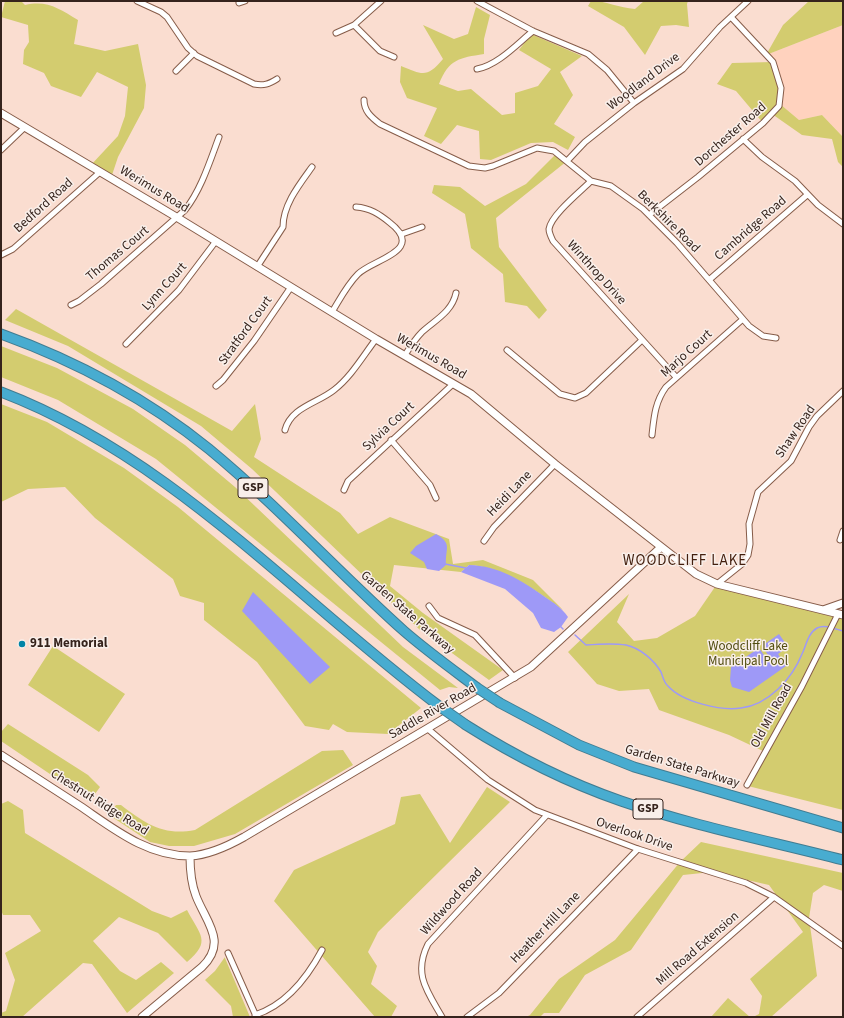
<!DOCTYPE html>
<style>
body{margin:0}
#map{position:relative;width:844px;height:1018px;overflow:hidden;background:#faddd0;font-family:"Source Sans 3",sans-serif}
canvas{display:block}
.frame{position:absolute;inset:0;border:2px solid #35231c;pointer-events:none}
</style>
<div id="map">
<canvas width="844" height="1018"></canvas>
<div class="frame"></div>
</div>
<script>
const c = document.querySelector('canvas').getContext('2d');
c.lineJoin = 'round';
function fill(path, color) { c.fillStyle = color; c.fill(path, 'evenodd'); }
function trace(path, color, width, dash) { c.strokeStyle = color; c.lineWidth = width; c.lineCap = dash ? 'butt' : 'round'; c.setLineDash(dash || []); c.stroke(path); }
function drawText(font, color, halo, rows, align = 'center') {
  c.font = font + ' "Source Sans 3",sans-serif'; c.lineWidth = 3; c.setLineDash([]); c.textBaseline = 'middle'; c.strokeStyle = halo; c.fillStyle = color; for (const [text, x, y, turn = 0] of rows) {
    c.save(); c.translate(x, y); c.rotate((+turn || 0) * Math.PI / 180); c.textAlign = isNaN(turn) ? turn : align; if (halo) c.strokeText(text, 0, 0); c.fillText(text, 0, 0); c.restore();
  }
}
fill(new Path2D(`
 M843 25V137L822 115 799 120 780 104 779 79 766 55Z`), '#ffd2be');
fill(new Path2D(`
 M5 1H21L25 5C48 0 59 9 78 20L74 44 105 51 138 44 146 85 144 108 118 157 111 178 90 166 118 136 125 116 128 87 97 72 81 97 51 86 44 73 23 64 24 50 29 42 28 25 1 17Z
 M591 1C607 1 619 8 635 9L644 1H688L687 4 689 27 676 25 661 26 645 55 624 27 588 6Z
 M809 1H843V25L766 55 783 25Z
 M476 7 490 15 484 39V54C459 58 449 59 439 84L458 91 471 89 502 115 515 113V93L538 86 551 69 519 50 531 34 582 56 560 72 573 95 554 124 575 137 568 150 553 142 531 143 491 160 480 159 479 131 457 125 441 144 424 136 437 108 407 98 400 82 401 66C423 75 427 78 443 59L423 25 454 39 468 34Z
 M773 62 779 79 780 104 799 120 822 115 843 137V167L838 162 832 139 802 135 772 114 763 123 736 91 717 84 732 63Z
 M557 153 567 161 496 218 499 247 547 310 539 319 527 306 505 302 503 274 471 248 465 214 432 193 434 185 460 187 485 206 526 184Z
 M16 309 232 431 255 404 261 439 254 457 340 513 358 534 390 517 449 539 453 564 483 560 533 580 563 610C535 590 504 567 469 565L461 572 394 565 390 586 423 613 503 670 489 680 419 629 252 469 201 426 68 346 5 320Z
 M1 346 57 368 133 409 185 445 235 487 403 647 458 688 449 687 440 690 156 459 58 400 1 377Z
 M1 404 47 422 124 468 178 507 421 708 388 734 347 732 333 724 329 730 305 726 257 662 204 620V603L180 596 173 579 95 518 65 487 28 489 1 502Z
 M717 584 843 615V810L748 786 763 751 729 735 659 710 649 689 619 691 597 684 568 652 629 594 617 622 634 641 657 638 695 616Z
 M53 646 125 694 99 732 28 685Z
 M8 724 88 775 100 787 90 801 1 741V732Z
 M343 750 353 765 235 834 194 846H169L150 842 109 815 116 805H121C146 824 163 836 195 830L322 751Z
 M487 787 510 802 378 932 368 952 377 966 371 984 397 1006 391 1017H375L274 901 294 870 395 824 401 797 420 794 450 843Z
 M8 801 23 810 25 833 152 911 171 918 187 910C200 935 212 941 187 962L158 933 119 917 93 941 120 971 136 980 161 962 174 973 127 1013 92 964 83 963 22 1017H1V1013L6 1011 15 980 5 953 41 931 30 915H3L1 910V804Z
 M701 842 843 873V891L824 885 813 893 809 918 817 976 771 1017H753L759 1014 762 996 750 979 803 932 769 885 712 872 683 875 631 950 585 975 559 1013H544L540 1017H526L530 1015 559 979 615 940 680 862Z
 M225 957V958L250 1017H233L231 1006 205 980 215 971Z
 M728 998 750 1017H711Z`), '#d3cc6f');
fill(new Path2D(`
 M436 534C453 544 445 548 446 565L439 571 427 569 424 562 410 553 416 546Z
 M469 565C499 566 521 580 545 597 554 603 562 608 568 617L561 627 554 632 541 628 533 613 505 589 461 572Z
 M253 592 330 667 310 684 242 611Z
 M779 634 788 647 778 654 780 657 770 665 781 658 786 666 749 692 732 687 730 680 731 667 759 648 766 658 763 660 765 662 770 658 762 646Z`), '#9e99f7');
trace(new Path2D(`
 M445 564 466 568
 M559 625 563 629
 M575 635 586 645C598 644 614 643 626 645 640 648 654 660 661 672 663 677 664 683 668 686 682 702 721 711 741 708 768 705 792 679 802 654 806 646 808 633 817 628 825 624 835 629 843 631`), '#9e99f7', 1.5);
const street = new Path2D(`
 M137 1 161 12 167 17 188 48 197 56 254 84C264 86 269 84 277 79
 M477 1 533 31 588 54 607 70 634 103
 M239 3 245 1
 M354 25 380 51 394 57
 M336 33 354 25 381 1
 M477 69C498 65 517 44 533 31
 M176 71 194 53
 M364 100C364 111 371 117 380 124L469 166 485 168 493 166 537 148 554 151 591 181 611 186 643 209 677 243 749 326 763 336 776 338
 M743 139 762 157 795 181 818 205 843 224
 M1 150 25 127
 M567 161 585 142 634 103 683 69 720 27 748 1
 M591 181C581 191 551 215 549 229 549 233 551 237 553 241L676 377
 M649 215 698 177 763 123 779 106 781 88 773 62 731 17
 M402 234 422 227
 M1 255 13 249 100 172
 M257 267 283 227C283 205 299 185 312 167
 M709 280 807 195
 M71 305 79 301 101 284 185 210C201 190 210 161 219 137
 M332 312C340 299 347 285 358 274 373 259 427 251 389 222 379 214 370 208 356 207
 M126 344 179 290 216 241
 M507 350 560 394 575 398 586 393 642 340
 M405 355C410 347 415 339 422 332 435 320 452 312 456 293
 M216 386 223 380 254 341 291 287
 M285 430C291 407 318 403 334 390 351 377 363 356 376 339
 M652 435C654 417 655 402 666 387L743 319
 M391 440 430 485 436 498
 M344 490 348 481 453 384
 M840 540 843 531
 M484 541 494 527 555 464
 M717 584 742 564 748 555 750 544 749 524 758 492 791 461 809 427 817 416 843 391
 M429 606 438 618 475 635 515 678
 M428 729 488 780 535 810 638 849 746 883 774 897 843 946
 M747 785 802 686 838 614
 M228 953 256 1016
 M255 1015C286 1005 307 978 322 950
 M442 1017C427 991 413 974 428 944L546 816
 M467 1017 499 993 638 849
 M637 1017 774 897`);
const secondary = new Path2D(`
 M1 113 178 218 376 339 471 394 555 464 696 574 717 584 843 615
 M823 610 843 603
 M1 755C27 772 54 789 80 806 114 829 147 856 190 856 209 855 228 846 244 837L531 667 660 548
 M142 1017 202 967C228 942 206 922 196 896 191 883 190 869 190 856`);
const highway = new Path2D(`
 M1 334C76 361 147 399 209 449 278 506 338 572 404 631 427 651 452 669 476 687
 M1 392C172 457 295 598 439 706
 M500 703 579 745 634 767 843 828
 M466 725C515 756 566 782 621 801 693 826 769 841 843 860`);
trace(street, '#865c49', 7);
trace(secondary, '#865c49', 9);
trace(highway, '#417c91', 11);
trace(street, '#fff', 5);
trace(secondary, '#fff', 7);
trace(highway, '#48acd0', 9);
const highwayBridge = new Path2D(`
 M476 687 500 703
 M439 706 466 725`);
trace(highwayBridge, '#417c91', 11, []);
trace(highwayBridge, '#48acd0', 9);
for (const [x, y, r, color] of [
 [22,644,4,"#0084a6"]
]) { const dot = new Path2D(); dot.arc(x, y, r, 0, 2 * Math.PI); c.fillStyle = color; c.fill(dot); trace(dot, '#f9efea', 1.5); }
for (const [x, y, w] of [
 [253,488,30],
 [648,809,30]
]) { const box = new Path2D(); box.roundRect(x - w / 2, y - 10, w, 20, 3); c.fillStyle = '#f9efea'; c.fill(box); trace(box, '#35231c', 1); }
drawText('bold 12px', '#35231c', null, [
 ["GSP",253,488],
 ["GSP",648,809]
]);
drawText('13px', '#35231c', '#f9efea', [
 ["Woodland Drive",644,82,-37],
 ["Dorchester Road",731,135,-41],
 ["Werimus Road",154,190,31],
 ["Bedford Road",44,206,-42],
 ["Berkshire Road",668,222,45],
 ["Cambridge Road",751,229,-41],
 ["Thomas Court",118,254,-40],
 ["Winthrop Drive",596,273,48],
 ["Lynn Court",165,287,-48],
 ["Stratford Court",246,331,-54],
 ["Marjo Court",687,354,-42],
 ["Werimus Road",431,357,30],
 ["Sylvia Court",389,427,-43],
 ["Shaw Road",796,432,-56],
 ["Heidi Lane",510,494,-46],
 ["Garden State Parkway",407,613,41],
 ["Saddle River Road",433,712,-30],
 ["Old Mill Road",772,716,-61],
 ["Garden State Parkway",682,767,17],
 ["Chestnut Ridge Road",99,803,32],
 ["Overlook Drive",634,835,19],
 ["Wildwood Road",452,902,-48],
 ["Heather Hill Lane",546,928,-46],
 ["Mill Road Extension",698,949,-41]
]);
drawText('bold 13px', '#35231c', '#f9efea', [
 ["911 Memorial",30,644]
], 'left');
drawText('13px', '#524d10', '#f9efea', [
 ["Woodcliff Lake",748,647],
 ["Municipal Pool",748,662]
]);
c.letterSpacing = '1px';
drawText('15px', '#431f0e', '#f9efea', [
 ["WOODCLIFF LAKE",685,562]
]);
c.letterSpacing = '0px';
</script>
